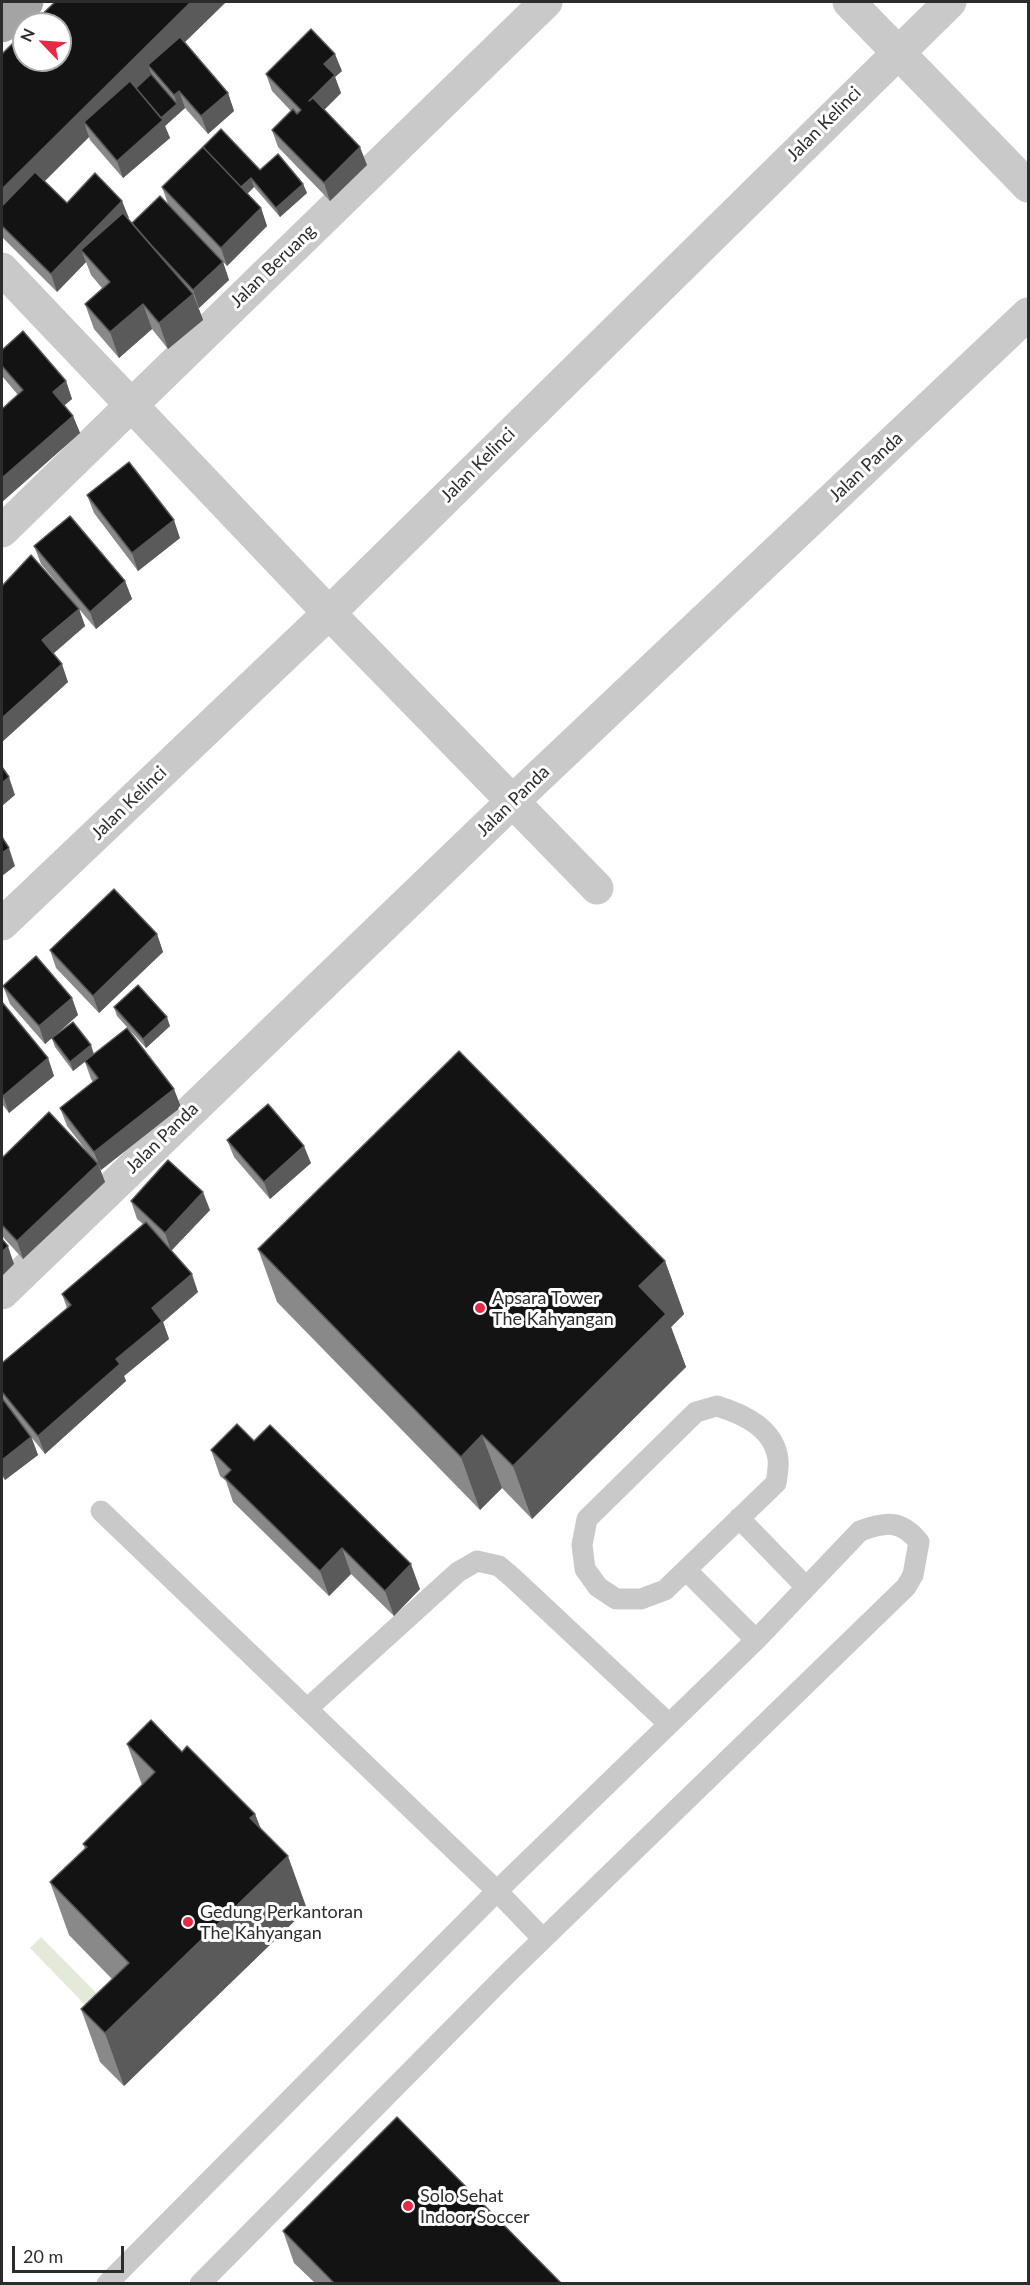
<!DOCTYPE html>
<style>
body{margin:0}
#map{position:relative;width:1030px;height:2285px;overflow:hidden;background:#fff;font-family:Lato,sans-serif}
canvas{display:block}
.frame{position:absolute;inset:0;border:3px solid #2c2c2c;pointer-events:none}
.north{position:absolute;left:12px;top:12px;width:60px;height:60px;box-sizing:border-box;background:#fff;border:2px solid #ababab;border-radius:50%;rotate:295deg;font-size:16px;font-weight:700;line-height:24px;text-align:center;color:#2c2c2c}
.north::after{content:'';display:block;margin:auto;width:21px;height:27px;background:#e82944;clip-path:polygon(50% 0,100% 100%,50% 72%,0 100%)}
.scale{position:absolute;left:12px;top:2246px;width:112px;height:27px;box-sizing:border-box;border:3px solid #2c2c2c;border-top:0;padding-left:8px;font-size:18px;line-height:21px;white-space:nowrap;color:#2c2c2c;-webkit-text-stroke:4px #fff;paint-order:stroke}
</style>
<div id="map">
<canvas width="1030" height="2285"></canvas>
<div class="frame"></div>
<div class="north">N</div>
<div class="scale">20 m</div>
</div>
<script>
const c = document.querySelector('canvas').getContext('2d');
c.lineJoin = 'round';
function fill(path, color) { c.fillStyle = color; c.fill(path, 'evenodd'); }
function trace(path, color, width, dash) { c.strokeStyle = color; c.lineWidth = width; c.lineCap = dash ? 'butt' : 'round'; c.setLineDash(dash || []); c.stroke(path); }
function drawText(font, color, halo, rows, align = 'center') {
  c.font = font + ' Lato,sans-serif'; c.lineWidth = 6; c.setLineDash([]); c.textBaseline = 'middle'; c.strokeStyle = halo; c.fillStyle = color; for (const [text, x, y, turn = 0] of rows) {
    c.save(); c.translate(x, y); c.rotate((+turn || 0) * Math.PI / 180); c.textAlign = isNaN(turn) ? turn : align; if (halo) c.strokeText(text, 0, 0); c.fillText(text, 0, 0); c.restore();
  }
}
fill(new Path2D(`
 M41 1937 133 2030 121 2042 30 1948Z`), '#e3ead9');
trace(new Path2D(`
 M717 1406C743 1414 774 1428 778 1459 779 1467 777 1476 776 1483L665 1590 641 1599H616L598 1587 585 1569 582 1545 587 1519 696 1412Z
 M101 1511 497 1891 543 1939
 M739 1518 806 1587
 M686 1570 756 1640
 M307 1709 458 1572 477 1561 499 1566 513 1578 669 1724
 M107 2284 497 1891 756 1640 860 1531C885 1522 901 1519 919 1542L913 1575 906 1587 509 1972 200 2284`), '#c9c9c9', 21);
trace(new Path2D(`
 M849 2 1028 186
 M2 269 329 613 597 888
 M2 531 546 2
 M2 924 329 613 950 2
 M2 1293 513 801 1028 314`), '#c9c9c9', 33);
trace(new Path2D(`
 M2 26 27 2`), '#a4a4a4', 33);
fill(new Path2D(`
 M55 2H226L185 42 228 93 234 111 208 134 185 108 165 126 170 138 123 178 90 140 89 137 44 181 67 203 122 201 128 219 132 223 168 204 162 187 260 170 303 184 307 193 280 217 254 187 247 194 261 208 267 226 227 266 184 221 223 262 229 280 199 308 198 306 203 320 168 349 152 329 119 358 94 329 85 304 102 288 91 275 86 262 57 292 2 237V54Z
 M342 71 335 77 341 93 324 110 367 165 330 201 278 147 272 130 291 111 272 91 266 74Z
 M2 350 66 381 72 399 64 405 73 416 80 433 2 502V409L18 395 2 376Z
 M87 495 180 538 138 571 94 513Z
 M34 546 125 581 132 599 96 629 79 609 85 626 53 654 68 682 2 742 74 603 41 564Z
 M157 934 163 952 99 1013 56 968 50 950Z
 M3 986 72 998 78 1015 55 1036 94 1054 181 1107 101 1170 100 1169 105 1182 23 1259 2 1236V1158L88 1153 67 1126 60 1108 93 1082 91 1079 85 1062 73 1071 55 1047 52 1038 45 1044 10 1004Z
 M2 1002 48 1058 54 1076 9 1113 2 1104Z
 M114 1007 170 1026 146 1048 117 1016Z
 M227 1140 311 1163 270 1199 234 1157Z
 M131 1201 210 1210 171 1251 198 1292 163 1322 169 1339 124 1376 126 1381 45 1454 32 1438 38 1455 5 1480 2 1476V1363L67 1308 62 1294 143 1224 137 1219Z
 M258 1249 665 1261 684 1314 671 1327 686 1367 532 1519 502 1488 480 1510 277 1302Z
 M254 1441 420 1589 394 1616 351 1574 329 1596 233 1502 226 1481 220 1476 211 1450Z
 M127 1744 182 1752 255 1814 261 1829 307 1909 124 2086 100 2062 81 2009 112 1979 69 1935 50 1882 85 1849 83 1844 142 1785Z
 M283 2231 561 2283H315L294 2263Z`), '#898989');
fill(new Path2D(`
 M191 2H226L154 72 148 65 152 75 135 92 84 122 89 137 2 224V189Z
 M335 54 342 71 335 77 341 93 315 119 309 101 324 64Z
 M179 91 185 108 165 126 170 138 123 178 117 161 159 120 177 104 174 95Z
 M228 93 234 111 208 134 201 116Z
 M360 147 367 165 330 201 324 183Z
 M251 178 254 187 244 197 241 188Z
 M303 184 307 193 280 217 276 208Z
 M122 201 129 218 90 259 81 250 86 262 57 292 51 274Z
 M261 208 267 226 227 266 221 248Z
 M223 262 229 280 199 308 193 290Z
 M193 294 203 320 168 349 159 323Z
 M143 304 152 329 119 358 110 332Z
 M66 381 72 399 59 410 53 392Z
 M73 416 80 433 2 502V478Z
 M174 520 180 538 138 571 132 553Z
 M125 581 132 599 96 629 90 612Z
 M79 609 85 626 48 658 42 640Z
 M62 664 68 682 2 742V718Z
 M9 777 15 795 2 806V783Z
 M9 848 15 866 2 876V853Z
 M157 934 163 952 99 1013 93 996Z
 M72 998 78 1015 45 1044 39 1026Z
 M167 1017 170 1026 146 1048 143 1039Z
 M91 1045 94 1054 73 1071 70 1062Z
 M48 1058 54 1076 9 1113 3 1096Z
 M174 1089 181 1107 101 1170 94 1152Z
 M304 1146 311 1163 270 1199 264 1182Z
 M98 1164 105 1182 23 1259 17 1241Z
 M203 1192 210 1210 171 1251 165 1233Z
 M8 1246 14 1264 2 1276V1252Z
 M665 1261 684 1314 671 1327 686 1367 532 1519 513 1466 639 1286Z
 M192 1274 198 1292 163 1322 169 1339 124 1376 126 1381 45 1454 38 1436 116 1359 152 1308Z
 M482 1435 502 1488 480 1510 461 1457Z
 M31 1437 38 1455 5 1480 2 1472V1460Z
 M342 1548 351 1574 329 1596 320 1571Z
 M411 1564 420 1589 394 1616 385 1591Z
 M255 1814 275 1867 250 1818Z
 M288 1856 307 1909 124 2086 105 2033Z`), '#5a5a5a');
const building = new Path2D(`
 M55 2H191L2 189V54L24 32V60H60V24H32Z
 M311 29 335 54 324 64 335 75 309 101 313 98 360 147 324 183 272 130 293 109 297 114 301 110 266 74Z
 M180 37 228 93 201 116 179 91 174 95 148 65Z
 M151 74 177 104 161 118 136 88Z
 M130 81 163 120 117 161 84 122Z
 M221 129 260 170 278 154 303 184 276 208 251 178 241 187 203 147Z
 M203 147 261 208 221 248 162 187Z
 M35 172 67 203 95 173 122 201 51 274 2 226V206Z
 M160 196 223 262 193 290 152 246 132 223Z
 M123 213 193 294 159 323 143 304 110 332 85 304 110 282 81 250Z
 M23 331 66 381 53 392 73 416 2 478V409L23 390 2 366V350Z
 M129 462 174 520 132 553 87 495Z
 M70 516 125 581 90 612 34 546Z
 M31 555 79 609 42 640 62 664 2 718V586Z
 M2 767 9 777 2 783Z
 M2 837 9 848 2 853Z
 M114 889 157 934 93 996 50 950Z
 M36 956 72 998 39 1026 3 986Z
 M138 985 167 1017 143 1039 114 1007Z
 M2 1002 48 1058 3 1096 2 1094Z
 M73 1022 91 1045 70 1062 52 1038Z
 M127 1028 174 1089 94 1152 60 1108 98 1078 85 1061Z
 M459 1051 665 1261 639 1286 666 1314 513 1466 482 1435 461 1457 258 1249Z
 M268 1104 304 1146 264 1182 227 1140Z
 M49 1112 98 1164 17 1241 2 1225V1158Z
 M168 1160 203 1192 165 1233 131 1201Z
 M146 1222 192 1274 152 1308 162 1321 116 1359 120 1364 38 1436 2 1392V1363L71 1305 62 1294Z
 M2 1239 8 1246 2 1252Z
 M2 1398 31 1437 2 1460Z
 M237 1424 254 1441 270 1425 411 1564 385 1591 342 1548 320 1571 224 1477 231 1470 211 1450Z
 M151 1720 182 1752 187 1746 255 1814 250 1818 288 1856 105 2033 81 2009 129 1963 50 1882 87 1847 83 1844 155 1772 127 1744Z
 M397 2117 561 2283H334L283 2231Z`);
fill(building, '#131313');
trace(building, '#5a5a5a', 1.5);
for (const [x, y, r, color] of [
 [480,1308,6,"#e82944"],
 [188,1922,6,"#e82944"],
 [408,2206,6,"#e82944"]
]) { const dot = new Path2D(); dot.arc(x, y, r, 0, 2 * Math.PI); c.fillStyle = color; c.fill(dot); trace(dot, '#fff', 2); }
drawText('18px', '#2c2c2c', '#fff', [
 ["Jalan Kelinci",824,124,-45],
 ["Jalan Beruang",273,266,-44],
 ["Jalan Kelinci",478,465,-45],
 ["Jalan Panda",866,467,-43],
 ["Jalan Panda",513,801,-44],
 ["Jalan Kelinci",129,803,-44],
 ["Jalan Panda",162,1138,-44]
]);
drawText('18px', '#2c2c2c', '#fff', [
 ["Apsara Tower",492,1298],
 ["The Kahyangan",492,1319],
 ["Gedung Perkantoran",200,1912],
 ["The Kahyangan",200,1933],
 ["Solo Sehat",420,2196],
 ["Indoor Soccer",420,2217]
], 'left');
</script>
